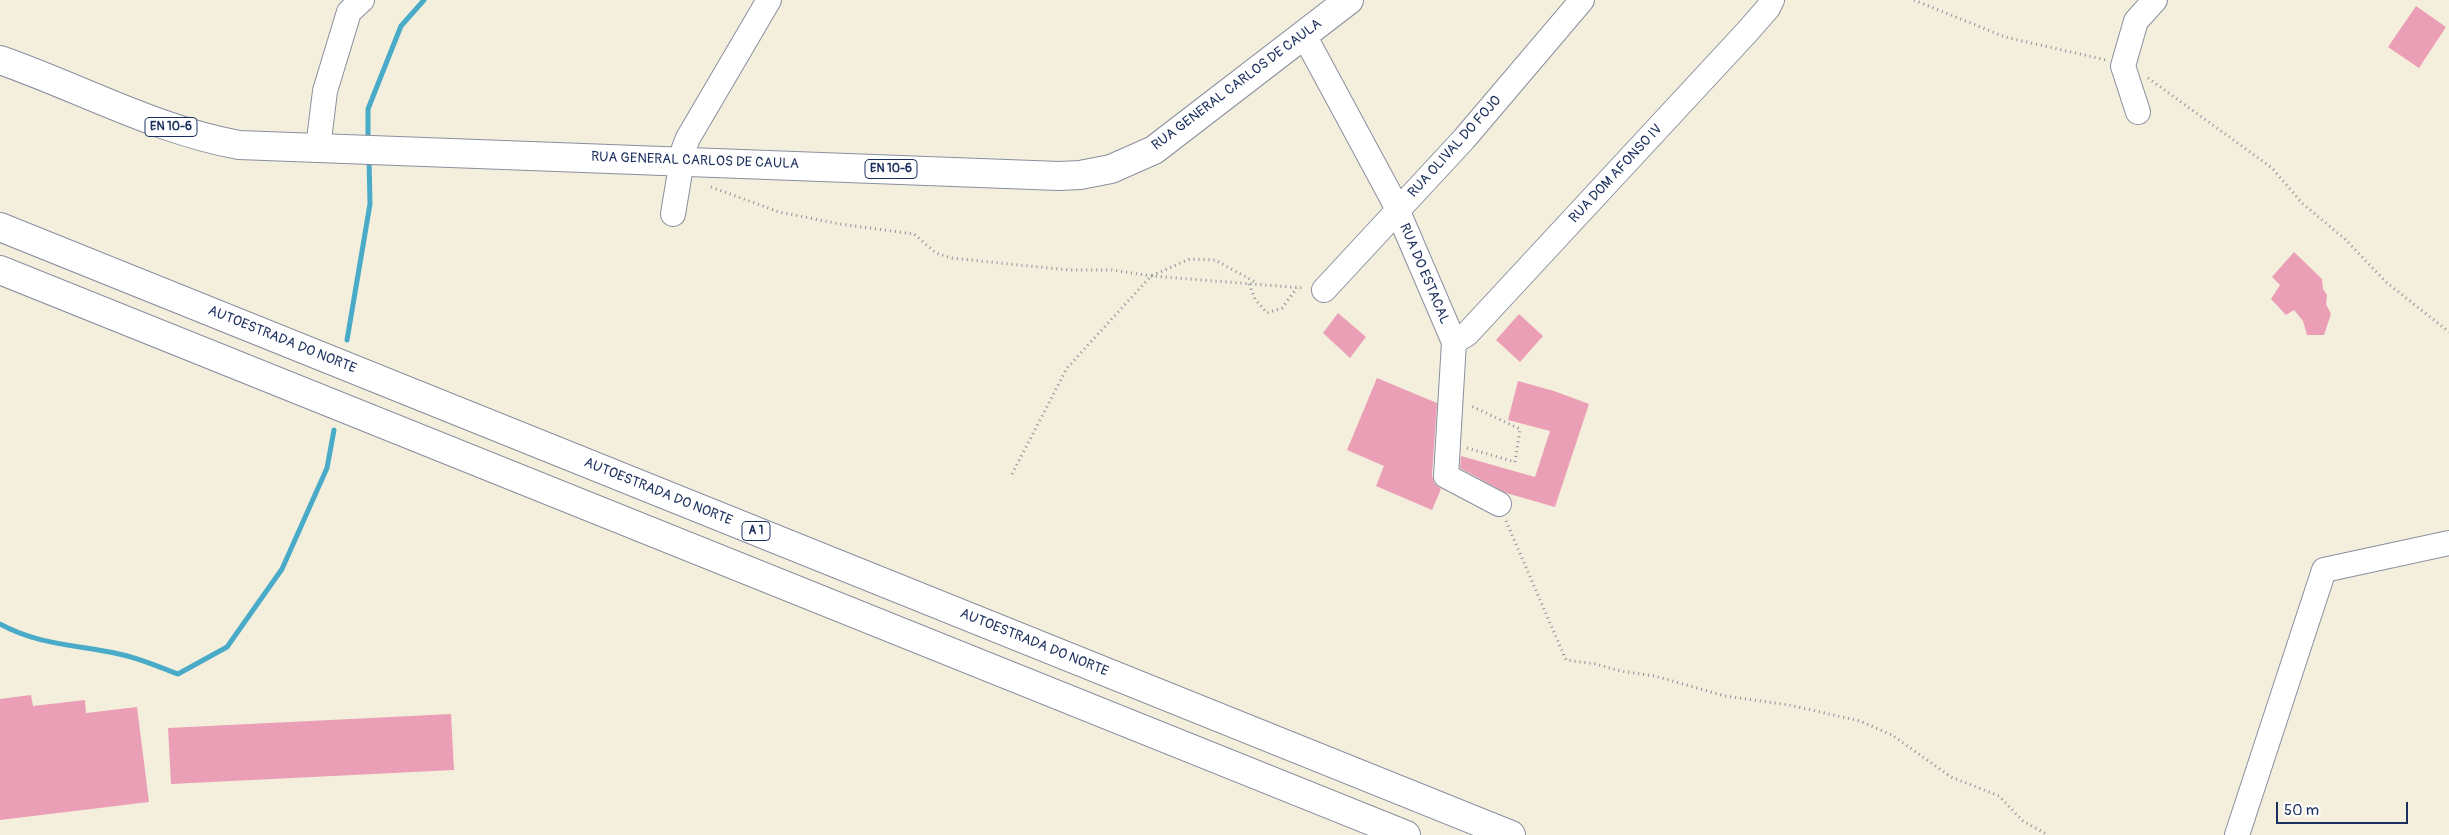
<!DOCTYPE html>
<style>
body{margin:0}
#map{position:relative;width:2449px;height:835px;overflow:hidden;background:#f4efdd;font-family:Pangolin,sans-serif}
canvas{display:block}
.scale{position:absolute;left:2276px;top:802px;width:132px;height:22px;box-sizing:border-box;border:2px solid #1b2f5e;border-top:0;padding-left:6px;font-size:15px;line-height:18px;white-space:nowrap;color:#1b2f5e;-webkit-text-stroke:4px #fff;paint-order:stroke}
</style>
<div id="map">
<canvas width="2449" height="835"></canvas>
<div class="scale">50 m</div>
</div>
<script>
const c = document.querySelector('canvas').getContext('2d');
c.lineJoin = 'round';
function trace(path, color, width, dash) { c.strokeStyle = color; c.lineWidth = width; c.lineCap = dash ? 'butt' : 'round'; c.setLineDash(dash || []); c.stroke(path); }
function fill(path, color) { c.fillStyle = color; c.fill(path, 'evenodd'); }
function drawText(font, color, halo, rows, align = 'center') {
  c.font = font + ' Pangolin,sans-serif'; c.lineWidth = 4.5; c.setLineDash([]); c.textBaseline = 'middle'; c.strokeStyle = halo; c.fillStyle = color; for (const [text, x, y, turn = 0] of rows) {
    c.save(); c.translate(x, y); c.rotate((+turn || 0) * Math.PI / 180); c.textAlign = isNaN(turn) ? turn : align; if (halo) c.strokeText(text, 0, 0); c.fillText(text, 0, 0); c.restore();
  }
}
trace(new Path2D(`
 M368 142V109L401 26 424 0
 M347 340 370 204 369 158
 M0 624C37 645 79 645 119 654 139 658 159 667 178 674L227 647 282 569 327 468 334 430`), '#4aabc9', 5);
fill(new Path2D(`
 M2416 6 2446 27 2419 68 2388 47Z
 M2294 252 2322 279 2323 289 2327 295 2326 304 2331 314 2324 335H2307L2303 321 2294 310 2286 315 2271 299 2280 285 2272 277Z
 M1338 313 1366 337 1350 358 1323 333Z
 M1519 314 1543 336 1520 362 1496 340Z
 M1377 378 1437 403 1432 475 1434 483 1441 489 1432 510 1376 486 1384 466 1347 450Z
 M1518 381 1554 391 1589 404 1555 507 1506 493 1460 468 1461 456 1535 477 1550 431 1508 420Z
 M31 695 33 706 85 700 86 713 137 707 149 802 0 820V699Z
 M451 714 454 770 171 784 168 728Z`), '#eb9fb6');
const minor = new Path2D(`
 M1304 35 1393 200 1454 342 1446 476 1499 504
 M2138 112 2123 66 2136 21 2155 0
 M318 148 325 91 349 12 362 0
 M673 214 684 148 688 138 769 0
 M1324 290 1464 139 1582 0
 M1454 342 1467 334 1747 32 1768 8 1772 0
 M2237 835 2324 570 2449 543`);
const major = new Path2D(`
 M0 60C80 88 156 130 239 145L1059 176 1080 175 1111 169 1154 150 1349 0`);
const highway = new Path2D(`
 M0 227 1511 835
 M0 270 1406 835`);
trace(minor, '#888f9e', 26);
trace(major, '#888f9e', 30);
trace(highway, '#888f9e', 30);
trace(new Path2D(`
 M1914 0 2005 37 2106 60
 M2148 78 2272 168 2303 204 2345 239 2386 282 2449 332
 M711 187 779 212 840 224 914 234 936 253 951 258 1069 270H1112L1151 276 1304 288
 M1249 284 1255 299 1267 313 1282 308 1297 288
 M1467 448 1515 462 1520 429 1469 405
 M1012 474 1067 368 1151 276 1190 259 1215 260 1257 283
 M1506 521 1566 660 1596 664 1620 671 1655 676 1725 696 1789 705 1860 721 1892 735 1951 777 1999 796 2023 821 2048 835`), '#888f9e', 3, [1, 4]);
trace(minor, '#fff', 24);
trace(major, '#fff', 28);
trace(highway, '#fff', 28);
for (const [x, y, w] of [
 [171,127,52],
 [891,169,52],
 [756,531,28]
]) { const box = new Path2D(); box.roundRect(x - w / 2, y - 9.5, w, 19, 4); c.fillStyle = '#fff'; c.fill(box); trace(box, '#1b2f5e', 1); }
drawText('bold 12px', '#1b2f5e', null, [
 ["EN 10-6",171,127],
 ["EN 10-6",891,169],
 ["A 1",756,531]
]);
drawText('14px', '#1b2f5e', '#fff', [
 ["RUA GENERAL CARLOS DE CAULA",1237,85,-37],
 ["RUA OLIVAL DO FOJO",1455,147,-48],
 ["RUA GENERAL CARLOS DE CAULA",695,161,2],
 ["RUA DOM AFONSO IV",1616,174,-47],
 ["RUA DO ESTACAL",1424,274,67],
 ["AUTOESTRADA DO NORTE",282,340,22],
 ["AUTOESTRADA DO NORTE",658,492,22],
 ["AUTOESTRADA DO NORTE",1034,643,22]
]);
</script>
